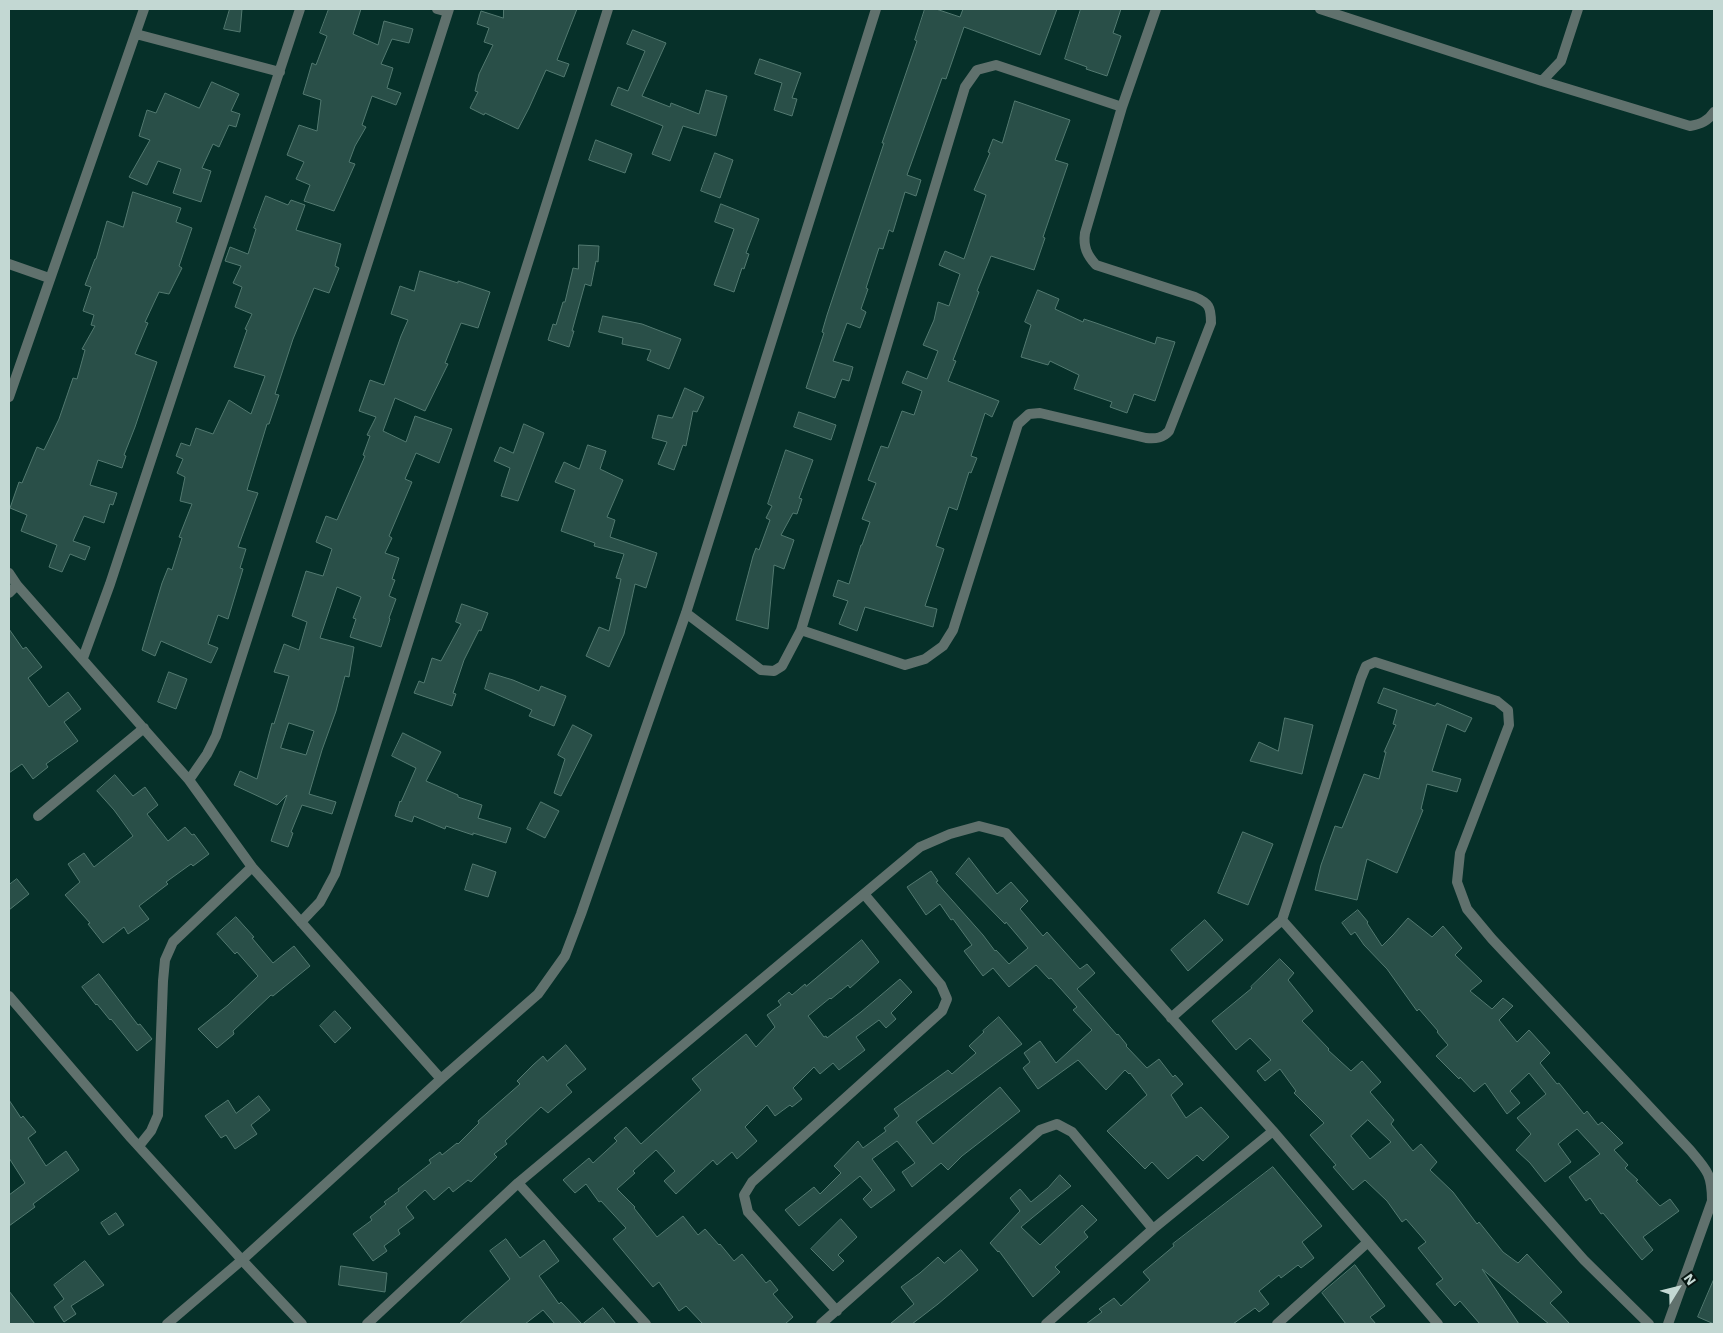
<!DOCTYPE html>
<style>
body{margin:0}
#map{position:relative;width:1723px;height:1333px;overflow:hidden;background:#063029;font-family:"Work Sans",sans-serif}
canvas{display:block}
.frame{position:absolute;inset:0;border:10px solid #c3d8d3;pointer-events:none}
.north{position:absolute;left:1653px;top:1263px;width:50px;height:50px;-webkit-text-stroke:4px #051511;paint-order:stroke;rotate:54deg;font-size:14px;font-weight:700;line-height:20px;text-align:center;color:#c3d8d3}
.north::after{content:'';display:block;margin:auto;width:18px;height:22px;background:#c3d8d3;clip-path:polygon(50% 0,100% 100%,50% 72%,0 100%)}
</style>
<div id="map">
<canvas width="1723" height="1333"></canvas>
<div class="frame"></div>
<div class="north">N</div>
</div>
<script>
const c = document.querySelector('canvas').getContext('2d');
c.lineJoin = 'round';
function fill(path, color) { c.fillStyle = color; c.fill(path, 'evenodd'); }
function trace(path, color, width, dash) { c.strokeStyle = color; c.lineWidth = width; c.lineCap = dash ? 'butt' : 'round'; c.setLineDash(dash || []); c.stroke(path); }
const building = new Path2D(`
 M230 9H242L240 32 224 29Z
 M329 9H361L353 34 378 45 384 21 413 29 409 43 392 39 381 64 393 68 387 88 401 93 396 105 372 96 362 125 366 127 355 146 349 162 355 164 334 211 304 201 310 185 296 179 304 162 287 155 299 125 317 131 321 100 303 94 312 63 316 65 327 36 320 33Z
 M504 9H577L557 60 569 64 564 77 546 70 529 108 518 129 485 113 484 115 470 108 478 92 475 91 479 74 493 45 484 42 489 28 477 24 481 11 503 18Z
 M925 9H936L960 17 963 9H1057L1040 55 964 27 946 79 942 78 907 175 921 180 916 196 905 192 893 232 889 230 883 249 879 248 866 288 868 289 861 309 866 312 860 328 847 323 833 361 853 367 849 381 842 379 835 398 806 388 824 333 822 332 827 315 884 143H882L917 41 915 40Z
 M1081 9H1121L1113 33 1121 36 1107 76 1086 69 1087 67 1065 59Z
 M633 30 666 43 642 96 670 107 671 103 699 114 706 90 727 96 716 136 683 126 670 161 652 154 663 126 611 105 618 87 628 91 645 51 627 44Z
 M760 59 801 73 792 98 797 99 792 116 774 110 782 83 755 74Z
 M212 82 239 94 231 111 240 114 236 127 229 125 219 147 213 144 202 168 211 171 201 202 173 193 181 169 158 161 147 185 129 177 150 140 139 136 147 110 156 113 165 93 199 108Z
 M1015 101 1070 120 1055 160 1068 164 1043 237 1045 238 1034 270 991 256 977 291 979 292 973 308 953 360 956 361 948 381 999 401 992 417 985 413 971 456 977 458 971 473 969 472 957 510 949 507 936 546 944 549 925 606 937 609 933 627 865 607 857 631 839 624 848 601 833 596 838 580 849 584 861 545H862L870 522 862 519 876 483 868 480 881 446 888 448 902 411 914 415 922 391 902 383 907 371 927 379 938 351 923 345 934 320 938 302 949 306 960 274 939 265 945 251 964 259 986 195 974 190 990 153 988 152 993 139 1002 143Z
 M596 140 632 154 625 173 589 160Z
 M715 153 733 160 720 198 701 191Z
 M133 192 181 208 176 222 192 228 179 266 182 268 169 294 159 292 145 322 148 323 135 354 157 362 135 427 124 455 126 456 122 468 98 460 90 485 117 493 113 505 110 504 104 523 84 516 73 541 90 547 85 560 70 554 62 572 49 567 57 545 21 531 27 515 10 508 19 482 22 483 37 447 44 450 59 419 73 378 77 379 85 350 82 349 95 326 91 325 94 315 83 311 91 287 85 285 95 259H96L107 221 123 227Z
 M266 196 288 205 291 200 305 205 296 230 341 244 335 266 339 268 329 293 314 288 293 339 275 394 279 395 269 424H267L247 490 258 493 238 547 246 549 240 568 243 569 228 619 218 615 208 644 218 648 211 663 161 641 155 656 142 650 162 583 168 568 172 570 182 538 179 537 192 504 180 501 185 477 177 473 183 459 176 456 181 443 190 446 196 428 213 434 229 400 251 414 265 376 234 367 247 330 245 329 252 314 235 307 242 287 233 283 241 266 225 261 230 247 248 254 256 229 254 228Z
 M721 204 759 219 746 253 749 254 744 269 742 268 734 292 714 285 734 229 715 222Z
 M579 245 599 246 598 262 596 261 591 286 585 284 572 331H574L569 347 548 340 553 324 556 325 563 302H565L573 268 578 269Z
 M420 271 458 283V281L490 292 478 328 461 323 445 363 448 364 425 411 395 398 383 431 406 442 415 416 452 429 439 463 416 453 405 479 412 482 389 536 392 538 385 553 399 558 392 579 395 580 389 596 396 599 389 618 390 619 381 647 350 637 356 619 353 618 361 597 337 587 320 638 354 647 349 677 345 676 336 711 322 750 309 794 336 802 332 814 302 805 291 832 293 833 288 847 271 841 287 795 277 805 234 785 240 771 257 779 272 723 274 724 289 676 274 672 284 644 299 650 307 622 292 616 306 571 323 576 332 549 316 542 326 516 337 520 365 456 363 455 370 436 367 435 376 417 359 411 370 380 384 385 401 336 408 320 391 314 400 286 414 291ZM289 723 314 731 306 755 281 748Z
 M1038 290 1059 299 1055 309 1083 322 1084 319 1096 323 1155 344 1157 337 1175 342 1155 401 1134 394 1127 413 1110 407 1112 402 1074 389 1079 375 1050 361 1048 365 1021 357 1031 325 1025 322Z
 M603 316 642 324 681 339 669 369 647 360 651 350 622 344 623 338 599 332Z
 M685 388 704 397 697 412 693 411 686 446 683 445 674 470 658 464 667 442 652 438 658 415 672 418Z
 M799 412 836 425 831 440 794 427Z
 M524 424 544 433 518 501 501 496 510 468 494 461 500 447 513 453Z
 M588 445 606 451 600 469 623 480 607 517 615 520 610 537 657 553 646 588 635 584 624 634 609 667 586 656 599 627 609 631 621 579 616 578 624 554 594 546 595 543 561 531 575 490 555 482 564 462 579 469Z
 M786 450 813 460 799 498 802 499 797 514 793 513 781 535 794 540 784 569 774 565 768 629 736 620 753 556 756 548 759 550 770 520 766 518 772 506 768 504Z
 M462 604 488 613 481 631 479 630 464 660 453 693 456 694 452 706 414 693 419 681 424 683 432 658 441 661 461 624 456 622Z
 M9 629 23 649 26 647 42 667 28 678 49 707 68 692 81 709 64 722 78 741 46 764 48 767 33 779 22 764 9 773Z
 M169 672 187 679 176 709 158 702Z
 M490 673 513 680 539 691 541 686 566 696 554 726 529 716 532 710 485 689Z
 M1384 688 1435 706 1437 703 1472 718 1465 732 1447 724 1432 771 1461 779 1457 792 1427 784 1421 809 1423 810 1419 820 1397 873 1367 859 1357 900 1315 890 1321 865 1335 826 1342 828 1364 774 1379 779 1386 752H1384L1396 725 1393 724 1397 710 1378 703Z
 M1285 718 1313 725 1302 774 1250 761 1259 742 1278 751Z
 M573 725 592 735 561 796 554 793 565 759 558 755Z
 M403 733 441 752 426 781 458 795V797L482 805 478 818 511 828 506 843 473 833V835L446 826 445 829 414 816 412 822 395 816 400 801 401 802 416 768 392 756Z
 M115 775 133 796 145 787 158 805 147 814 168 841 185 827 192 835 194 834 209 854 193 866 191 864 166 882 168 884 139 906 149 919 128 934 124 927 103 943 88 924 90 923 65 895 80 882 68 864 84 853 94 867 133 836 114 810 97 791Z
 M541 802 559 811 545 838 527 829Z
 M1243 832 1273 844 1248 905 1218 893Z
 M969 858 997 894 1011 882 1028 901 1020 909 1043 936 1047 932 1080 969 1087 964 1095 973 1077 989 1117 1035 1118 1034 1127 1045 1126 1046 1147 1068 1159 1059 1173 1077 1175 1075 1183 1084 1171 1095 1186 1118 1201 1107 1229 1137 1203 1161 1197 1155 1168 1179 1152 1162 1145 1169 1107 1131 1147 1095 1130 1073 1129 1074 1125 1070 1106 1090 1078 1060 1038 1089 1023 1068 1030 1062 1024 1053 1040 1041 1056 1063 1092 1030 1073 1010 1077 1007 1051 978 1049 979 1036 965 1009 987 993 968 983 976 964 951 972 945 953 919 951 920 940 904 926 915 907 887 931 871 938 881 936 882 983 935 995 951 996 950 1009 964 1028 948 1006 922 1005 924 956 874Z
 M473 864 496 872 488 897 465 890Z
 M17 879 29 894 9 910V885Z
 M1358 910 1368 922 1367 923 1382 946 1393 935 1408 918 1432 937 1443 926 1462 948 1455 955 1482 981 1470 991 1492 1009 1503 998 1513 1006 1499 1020 1517 1042 1529 1030 1550 1053 1540 1063 1557 1084 1559 1083 1584 1114 1587 1111 1598 1125 1602 1122 1623 1143 1614 1150 1628 1165 1625 1168 1638 1180 1636 1181 1660 1206 1670 1199 1679 1211 1643 1237 1653 1250 1642 1260 1603 1213 1601 1214 1590 1198 1586 1201 1569 1177 1600 1154 1577 1129 1558 1144 1571 1162 1545 1182 1530 1163 1516 1150 1531 1134 1517 1118 1546 1094 1529 1073 1510 1091 1520 1103 1507 1114 1485 1083 1474 1092 1460 1077 1459 1079 1436 1056 1448 1045 1437 1032 1438 1031 1419 1009 1417 1011 1387 969 1364 945 1355 932 1351 935 1342 923Z
 M236 917 254 937 252 938 273 963 294 946 310 966 273 996 271 995 233 1031 234 1034 217 1048 198 1029 228 1005 258 976 237 952 235 954 217 934Z
 M1205 920 1223 940 1188 971 1171 950Z
 M862 940 879 962 850 988 848 985 831 999 830 998 808 1016 824 1037 826 1036 827 1038 861 1012 900 979 912 992 891 1013 896 1019 886 1028 879 1020 856 1037 865 1050 839 1070 833 1063 820 1074 814 1067 793 1088 802 1099 792 1107 790 1105 775 1116 767 1105 745 1127 757 1141 737 1159 732 1152 717 1165 713 1160 676 1194 664 1181 675 1171 656 1150 633 1171 635 1173 617 1189 635 1207 634 1208 657 1237 683 1216 698 1235 705 1229 719 1245 720 1244 734 1261 742 1254 766 1283 770 1280 778 1290 773 1294 793 1317 785 1324H703L686 1306 679 1311 659 1282 653 1287 613 1239 626 1228 601 1201 599 1202 586 1184 575 1193 563 1180 589 1158 593 1163 617 1141 614 1138 626 1127 641 1144 701 1090 692 1079 746 1034 756 1047 775 1027 767 1015 781 1005 778 1001 789 992 792 995 805 984 806 986Z
 M1280 959 1294 973 1288 980 1313 1011 1302 1021 1329 1049 1328 1050 1351 1071 1362 1061 1381 1082 1370 1092 1394 1120 1391 1124 1413 1151 1421 1144 1437 1162 1430 1170 1453 1192 1477 1224 1479 1222 1503 1252 1518 1263 1527 1254 1562 1292 1550 1303 1570 1324H1549L1482 1269 1519 1324H1480L1460 1301 1455 1306 1436 1284 1443 1279 1418 1248 1426 1242 1406 1219 1402 1222 1387 1201 1365 1180 1353 1190 1333 1167 1336 1165 1310 1135 1324 1123 1294 1093 1296 1091 1280 1069 1265 1081 1257 1071 1271 1060 1250 1038 1236 1050 1212 1021 1252 988 1251 987ZM1368 1120 1391 1142 1370 1159 1351 1136Z
 M99 974 138 1025 140 1024 152 1039 137 1051 111 1019 110 1020 97 1004 96 1005 82 987Z
 M335 1011 351 1028 335 1043 320 1026Z
 M999 1017 1022 1044 916 1122 933 1144 1000 1087 1020 1111 962 1156 948 1170 941 1163 912 1187 902 1172 915 1163 897 1141 872 1159 895 1190 871 1208 863 1199 872 1190 860 1176 799 1226 785 1210 814 1187 820 1194 841 1173 834 1166 858 1141 863 1148 886 1131 884 1128 899 1116 894 1109 948 1070 952 1074 976 1053 969 1046 984 1032 983 1031Z
 M566 1045 586 1069 566 1085 572 1092 548 1113 541 1107 505 1141 507 1144 494 1154 497 1157 471 1182 468 1180 453 1192 449 1187 434 1200 425 1190 406 1207 414 1218 398 1230 400 1234 384 1246 387 1251 373 1261 353 1234 372 1220 370 1217 386 1204 384 1202 399 1191 398 1189 431 1163 429 1160 440 1152 442 1155 457 1143 458 1144 479 1123 478 1121 520 1084 517 1081 533 1065 543 1056 547 1061Z
 M259 1096 270 1110 251 1125 257 1134 235 1149 226 1135 221 1138 205 1116 228 1100 236 1113Z
 M9 1100 21 1118 23 1116 36 1132 28 1138 46 1166 66 1151 79 1170 33 1204 35 1207 9 1226V1195L25 1183 9 1158Z
 M1273 1167 1322 1226 1302 1242 1314 1258 1301 1268 1298 1265 1281 1278 1279 1275 1259 1291 1269 1304 1259 1312 1255 1308 1233 1324H1086L1102 1312 1099 1309 1114 1298 1121 1306 1150 1280 1143 1272 1174 1246 1173 1244Z
 M1060 1175 1071 1186 1021 1227 1040 1245 1082 1205 1097 1220 1084 1232 1088 1237 1055 1267 1060 1272 1033 1297 999 1251 998 1252 990 1243 1020 1211 1010 1198 1020 1189 1031 1202 1048 1188Z
 M116 1213 124 1225 109 1235 101 1223Z
 M841 1219 857 1237 838 1255 844 1261 833 1271 811 1249Z
 M506 1239 520 1258 544 1240 559 1261 539 1276 559 1304 561 1302 582 1324H555L543 1310 525 1324H459L510 1279 490 1251Z
 M961 1250 978 1270 938 1304 912 1324H890L914 1304 901 1287 920 1273 938 1257 944 1263Z
 M85 1261 104 1285 71 1306 76 1314 64 1322 54 1307 64 1299 54 1285Z
 M1355 1265 1385 1306 1370 1317 1376 1324H1346L1322 1293Z
 M341 1266 387 1273 385 1292 339 1285Z
 M1714 1279V1324L1698 1317Z
 M9 1291 35 1324H9Z
 M603 1308 616 1324H583Z`);
fill(building, '#294f48');
trace(building, '#527970', 1);
trace(new Path2D(`
 M437 9 448 12
 M1320 9 1542 81 1690 126C1701 124 1708 121 1714 112
 M136 34 280 72
 M1542 81 1561 61 1578 9
 M9 264 49 278
 M9 397 144 9
 M9 573 17 585 189 780 252 867 441 1079
 M9 593 17 585
 M686 613 761 670 774 671 782 666 801 630 965 87 977 70 996 65 1122 107 1156 9
 M801 630 905 665 925 659 943 646 953 630 1018 424 1029 414 1040 413 1146 438C1156 439 1163 438 1169 431L1211 323C1211 307 1209 303 1195 297L1096 265C1087 255 1083 247 1085 233L1122 107
 M83 658 110 584 300 9
 M189 780 207 754 216 736 449 9
 M38 816 144 728
 M1282 920 1361 678 1366 666 1375 662 1497 701 1508 710 1509 725 1460 853 1457 882 1467 909 1492 939 1690 1150C1707 1170 1712 1174 1712 1201L1668 1324
 M301 922 320 902 335 874 608 9
 M1171 1018 1282 920 1584 1260 1649 1324
 M139 1146 151 1131 158 1115 163 981 165 960 173 942 252 867
 M518 1183 646 1324
 M837 1311 748 1212 744 1195 752 1182 942 1011 947 999 941 985 864 894
 M302 1324 242 1260 441 1079 538 994 565 956 581 914 686 613 876 9
 M367 1324 518 1183 920 847 950 834 979 826 1006 833 1273 1131 1438 1324
 M821 1324 1040 1130 1057 1124 1072 1132 1153 1229
 M1046 1324 1153 1229 1273 1131
 M1277 1324 1368 1242`), '#60716d', 10);
trace(new Path2D(`
 M9 996 131 1138 242 1260 167 1324`), '#60716d', 10);
</script>
